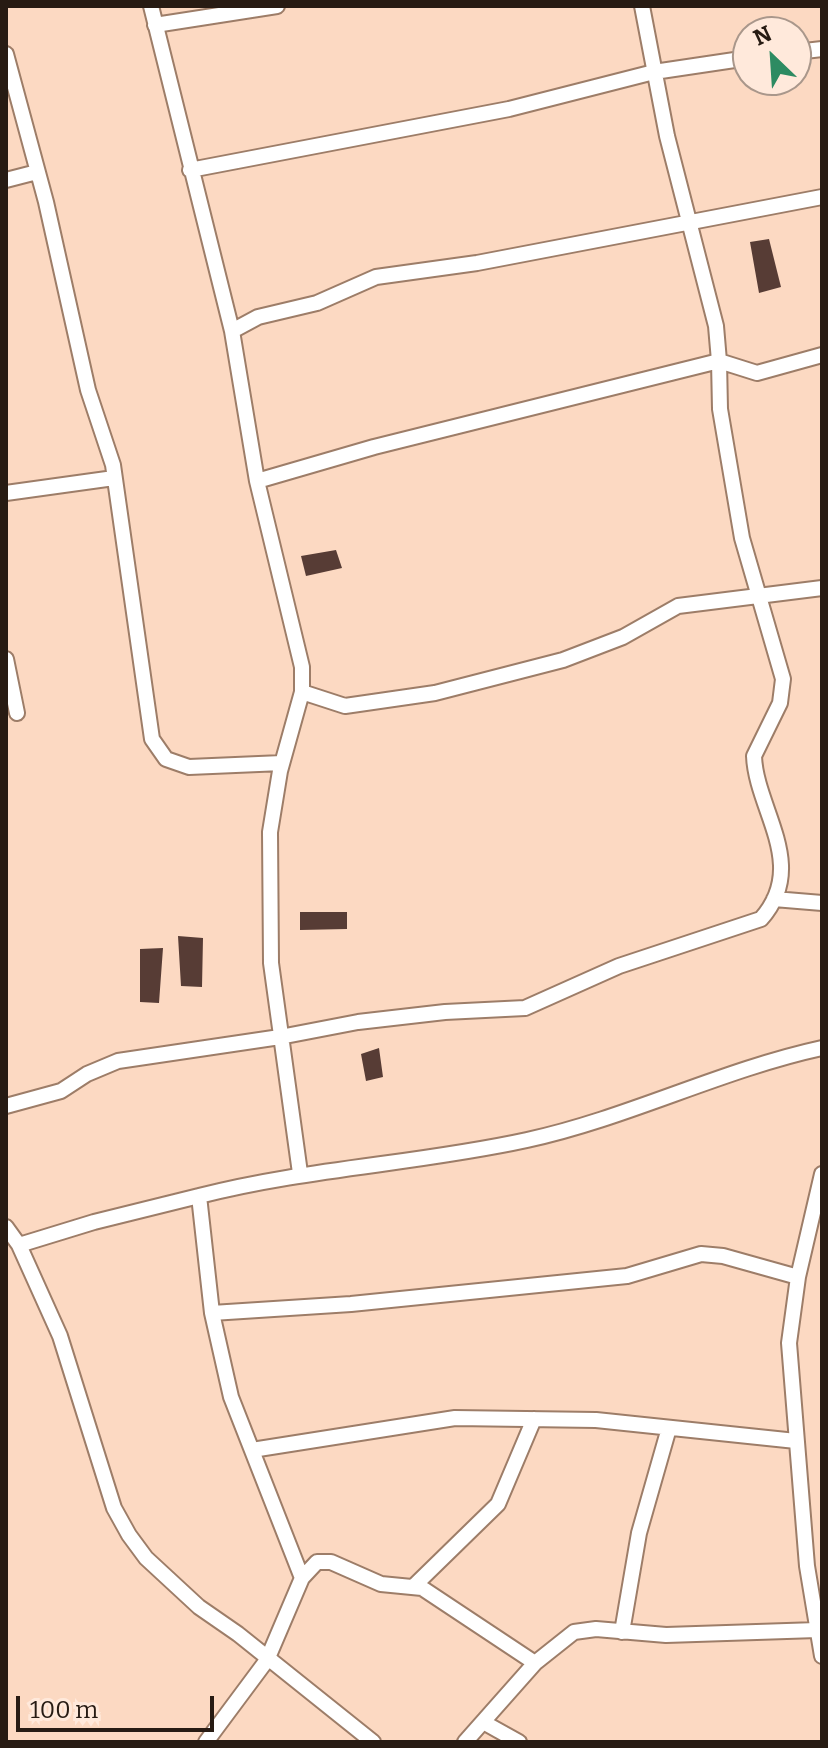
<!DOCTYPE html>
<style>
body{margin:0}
#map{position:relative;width:828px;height:1748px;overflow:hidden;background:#fcd9c2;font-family:Bitter,serif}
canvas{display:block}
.frame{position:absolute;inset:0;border:8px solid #271b13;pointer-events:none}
.north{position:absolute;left:732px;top:16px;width:80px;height:80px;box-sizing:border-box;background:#ffe9db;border:2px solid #a9978b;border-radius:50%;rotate:335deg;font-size:22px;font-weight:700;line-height:32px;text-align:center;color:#271b13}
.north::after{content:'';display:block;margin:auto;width:28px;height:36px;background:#2d8b62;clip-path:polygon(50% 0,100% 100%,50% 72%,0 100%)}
.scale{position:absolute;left:16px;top:1696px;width:198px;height:36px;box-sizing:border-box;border:4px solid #271b13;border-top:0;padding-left:10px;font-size:24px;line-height:28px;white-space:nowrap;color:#271b13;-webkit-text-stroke:6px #ffe9db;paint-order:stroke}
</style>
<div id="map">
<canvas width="828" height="1748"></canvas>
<div class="frame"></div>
<div class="north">N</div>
<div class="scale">100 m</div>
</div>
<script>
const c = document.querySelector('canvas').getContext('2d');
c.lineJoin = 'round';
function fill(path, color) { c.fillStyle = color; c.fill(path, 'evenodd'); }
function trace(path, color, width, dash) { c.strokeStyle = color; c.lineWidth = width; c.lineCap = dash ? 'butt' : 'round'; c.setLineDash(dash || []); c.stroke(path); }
fill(new Path2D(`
 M769 239 781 287 759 293 750 242Z
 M336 550 342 568 306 576 301 556Z
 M300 912H347V929L300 930Z
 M178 936 203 938 202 987 181 986Z
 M163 948 159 1003 140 1002V949Z
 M379 1048 383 1077 366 1081 361 1054Z`), '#573c35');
const street = new Path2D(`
 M151 6 232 331 257 481 302 667V692L280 771 270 832 271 963 300 1173
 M642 6 667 136 716 326 719 361 757 373 822 355
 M155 25 277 6
 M796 52 822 49
 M6 54 46 202 88 390 113 465 152 739 166 759 189 767 282 763
 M190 170 509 109 654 72 748 58
 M6 180 37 172
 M232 331 258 317 317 303 376 277 477 263 822 197
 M6 493 114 478
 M6 659 17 713
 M302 692 345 706 435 693 563 660 623 637 678 606 822 588
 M774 899 822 903
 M6 1106 61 1091 87 1074 118 1061 280 1037 358 1022 445 1012 525 1008 619 966 761 919C809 865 756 810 754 756L780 703 783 679 742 538 720 409 719 361 374 447 257 481
 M822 1174 798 1277 789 1343 807 1566 822 1656
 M6 1227 19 1245 60 1336 114 1508 129 1535 146 1558 199 1607 238 1634 373 1742
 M19 1245 94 1222 199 1196
 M798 1277 723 1256 701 1254 627 1276 351 1304 212 1313 199 1196C308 1168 418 1164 527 1140 628 1118 721 1070 822 1048
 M212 1313 231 1397 302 1578
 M252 1450 455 1418 596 1420 796 1441
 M414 1586 498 1504 534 1419
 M622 1632 639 1533 669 1428
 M483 1722 519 1742
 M206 1742 267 1660 302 1578 317 1562H331L381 1584 422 1588 535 1663
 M465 1742 535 1663 574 1632 596 1629 666 1635 817 1630`);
trace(street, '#9d7d68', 18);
trace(street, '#fff', 14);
</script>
